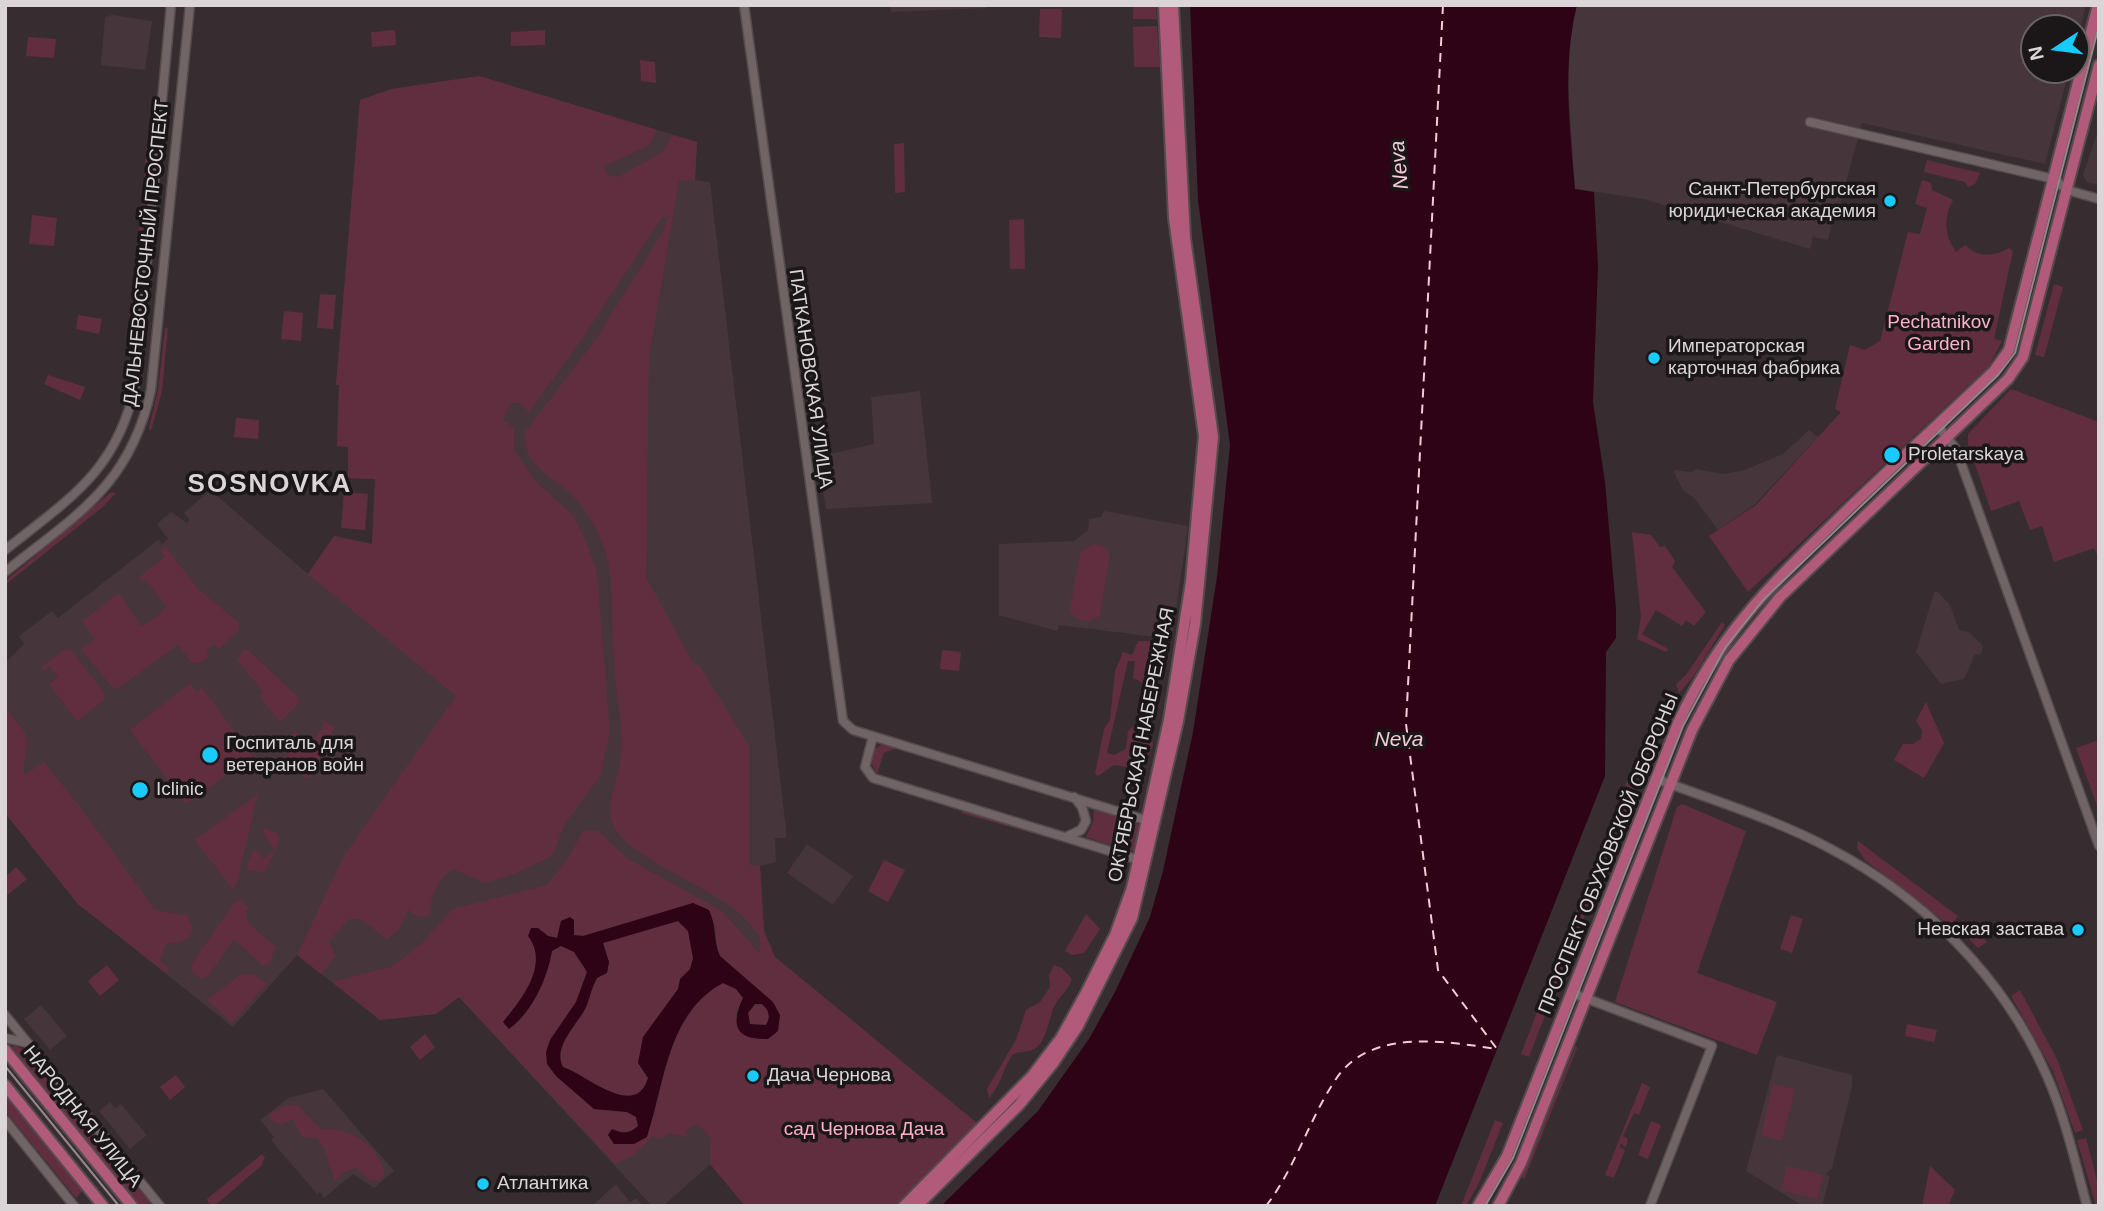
<!DOCTYPE html>
<meta charset="utf-8">
<style>
body{margin:0}
#map{position:relative;width:2104px;height:1211px;overflow:hidden;background:#372d30;font-family:Arial,sans-serif}
canvas{display:block}
.frame{position:absolute;inset:0;border:7px solid #dcd5d7;pointer-events:none}
.north{position:absolute;left:2020px;top:14px;width:70px;height:70px;box-sizing:border-box;background:#1b1718;border:2px solid #686364;border-radius:50%;rotate:257deg;font-size:19px;font-weight:700;line-height:28px;text-align:center;color:#dcd5d7}
.north::after{content:'';display:block;margin:auto;width:24px;height:32px;background:#19cafc;clip-path:polygon(50% 0,100% 100%,50% 72%,0 100%)}
</style>
<div id="map">
<canvas width="2104" height="1211"></canvas>
<div class="frame"></div>
<div class="north">N</div>
</div>
<script>
const c = document.querySelector('canvas').getContext('2d');
c.lineJoin = 'round';
function fill(path, color) { c.fillStyle = color; c.fill(path, 'evenodd'); }
function trace(path, color, width, dash) { c.strokeStyle = color; c.lineWidth = width; c.lineCap = dash ? 'butt' : 'round'; c.setLineDash(dash || []); c.stroke(path); }
function drawText(font, color, halo, rows, align = 'center') {
  c.font = font + ' Arial,sans-serif'; c.lineWidth = 7; c.setLineDash([]); c.textBaseline = 'middle'; c.strokeStyle = halo; c.fillStyle = color; for (const [text, x, y, turn = 0] of rows) {
    c.save(); c.translate(x, y); c.rotate((+turn || 0) * Math.PI / 180); c.textAlign = isNaN(turn) ? turn : align; if (halo) c.strokeText(text, 0, 0); c.fillText(text, 0, 0); c.restore();
  }
}
fill(new Path2D(`
 M890 5H986V8L891 12Z
 M1577 5H2086L2076 43V28H2034V70H2069L2045 164 1862 123 1835 223 1832 222 1828 240 1813 237 1810 249 1644 199 1575 189 1568 85 1569 36Z
 M112 15 152 21 145 70 101 65 105 17Z
 M479 76 697 142 695 180 710 182 786 829V838H775L776 862 760 866 764 931 775 957 863 1029 663 1206H652L459 997 436 1014 380 1020 297 955 233 1027 78 904 5 813V663L24 644 19 636 52 611 58 618 158 540 162 544 168 539 157 524 171 512 187 523 190 520 184 513 210 490 308 574 334 536 372 544 375 479 348 478V447L337 446 339 385H336L360 100 392 89Z
 M2099 128V185L2087 182 2083 175Z
 M920 391 932 503 826 509 817 457 874 444 871 397Z
 M1809 430 1818 437 1755 504 1718 530 1695 499 1683 490 1673 470 1692 472 1696 469 1723 474 1745 470 1783 454Z
 M1104 511 1188 526 1172 639 1059 625 1057 631 999 615V544L1074 541 1088 530 1089 519 1101 517Z
 M1937 591 1950 605 1959 630 1969 632 1983 646 1981 655 1975 654 1964 679 1941 684 1916 652 1934 593Z
 M807 844 853 876 833 905 787 873Z
 M41 1005 67 1036 50 1050 24 1019Z
 M1777 1055 1852 1075V1086L1832 1168 1826 1174 1830 1177 1822 1206H1803L1746 1171Z
 M323 1089 394 1171 374 1188 353 1174 324 1198 320 1192 317 1194 271 1140 274 1137 260 1120 288 1098Z
 M110 1102 115 1108 121 1104 147 1135 130 1149 99 1111Z
 M616 1184 630 1202 636 1198 643 1206H592Z`), '#46353a');
fill(new Path2D(`
 M1133 5H1156L1157 19H1133Z
 M1040 9H1062L1061 38 1039 37Z
 M1157 26 1160 67H1134L1133 27Z
 M395 30 396 45 372 47 371 32Z
 M545 30V45L511 46V32Z
 M28 37 56 39 54 58 26 56Z
 M640 60 655 62 656 83 641 81Z
 M479 76 657 130 648 146 604 166 608 175 618 177 663 152 673 135 697 142 695 180 679 181 649 356 646 577 694 665H699L749 746V865L760 866 764 931 775 957 977 1123 895 1206H745L710 1164V1137L698 1124 686 1130 687 1137 668 1133 662 1139 652 1136 634 1155 615 1164 459 997 436 1014 380 1020 332 982 393 966 421 944 453 909 547 885 569 857 583 830 598 831 628 859 722 911 760 954V936C751 926 742 914 730 906 701 885 639 859 619 834 601 812 615 790 619 768 626 733 616 698 614 662 611 631 614 598 609 567 604 542 593 519 577 500 557 478 521 467 525 432L595 341 664 230 668 217H662L580 342 529 412 520 403H511L503 420 514 428V450L536 482 572 514 587 543 597 573 610 732 600 776 565 824 552 856 514 874 485 883 453 869C435 883 432 894 429 916L419 917 408 910 399 929 387 939 360 919H349L329 941 336 956 321 974 297 955 344 856 456 696 308 574 334 536 372 544 375 479 348 478V447L337 446 339 385H336L360 100 392 89ZM693 903 716 925V946L720 956 780 1015 758 1039 735 1014 743 998 736 989 723 983C673 1011 667 1067 654 1117L614 1144 608 1135 612 1129C623 1133 628 1134 638 1126L636 1117 627 1112 594 1109 556 1076 550 1040 576 1002 587 971 574 952 561 946 552 951C547 979 533 1012 509 1029L503 1023C516 1006 533 986 536 965 539 950 533 945 538 928L548 936 557 938 561 921 574 935 583 936Z
 M149 123 153 124 145 213 141 212Z
 M904 143 905 192 895 193 894 144Z
 M1927 160 1980 173 1975 184 1968 187 1965 182 1924 172Z
 M1922 180 1931 183 1932 190 1953 200C1943 218 1944 235 1956 252L1965 245C1978 258 1994 257 2009 248L2013 251 1994 339 2002 341 1989 366 1748 592 1709 536 1756 505 1841 412 1835 409 1850 345 1865 350 1880 341 1908 232 1920 234 1927 208 1915 204Z
 M32 215 57 218 54 246 29 244Z
 M140 218H144L136 305H132Z
 M1024 219 1025 269H1010L1009 220Z
 M2054 284 2063 287 2044 357 2035 355Z
 M320 294 336 295 333 329 317 328Z
 M284 311 303 313 301 341 281 339Z
 M78 315 102 319 99 334 76 329Z
 M165 328H168L162 391 151 431 149 428 158 390Z
 M48 375 85 387 80 400 44 384Z
 M2011 389 2099 422V559L2094 548 2054 562 2042 526 2030 530 2019 501 1991 511 1968 444V434Z
 M236 418 259 420 258 439 234 437Z
 M111 492 116 493 104 506 5 585V581Z
 M344 492 368 494 365 530 341 528Z
 M1632 532 1651 535 1660 547 1665 546 1675 561 1672 567 1706 612 1694 626 1686 620 1682 626 1656 610 1642 634 1668 649 1666 652 1637 639 1641 618Z
 M1093 544 1103 547 1110 554 1100 615C1092 625 1075 622 1070 610L1080 553Z
 M165 546 198 589 238 622 239 630 219 649 214 644 206 651 210 656 199 664 192 663 178 645 115 690 81 650 95 639 82 621 119 593 141 626 158 616 166 606 146 580 143 582 139 577 165 557 160 550Z
 M1722 622 1725 625 1693 677 1679 693 1676 684 1686 675Z
 M1138 641H1149L1164 661V669L1156 682 1143 683 1133 678 1135 661H1128L1107 753 1114 755 1126 749 1128 731 1135 725 1151 733 1153 745 1147 759 1127 767 1114 765 1098 776 1095 774 1104 729 1110 720 1115 671 1123 652 1132 655Z
 M70 649 105 694 104 700 77 721 49 684 58 677 50 666 43 671 41 668 62 651Z
 M243 650H248L298 697 299 703 280 722 260 697 263 692 238 660Z
 M942 650 961 652 959 671 940 669Z
 M190 683 197 692 202 688 253 756 186 804 130 730Z
 M1926 702 1944 743 1924 778 1894 760 1903 744H1913L1921 739 1922 730 1916 721Z
 M5 707C29 738 31 731 23 769L26 774 44 762 84 812 155 910 187 915 193 928 191 935 181 942 166 944 160 960 169 969 167 974 78 904 5 813Z
 M321 719 335 727 310 777 306 778 281 758 288 756V751L282 748 295 731 311 744 324 726Z
 M2099 740V811L2076 748Z
 M881 745 897 748 884 753 877 774 870 760 872 751Z
 M1627 781 1636 784 1617 831 1609 828Z
 M258 794 236 886 232 888 195 840Z
 M1682 804 1746 831 1697 973 1777 1002 1757 1055 1615 1002 1677 807Z
 M1094 808 1124 817 1116 847 1086 837 1093 822Z
 M964 810 1070 842 1071 844 961 813Z
 M1129 819 1142 827 1138 848 1131 851 1121 848Z
 M265 828 278 834 280 840 265 872 250 871 247 867 252 851H257L264 859 275 850 262 831Z
 M1858 841 1958 916 1950 926 1865 860 1857 848Z
 M884 860 905 870 888 902 868 891Z
 M16 867 27 879 5 897V877Z
 M1583 894 1592 897 1574 944 1565 941Z
 M240 900 248 908 246 915 249 924 276 947 270 962 263 966 234 939 208 976 201 979 191 970 193 962 234 903Z
 M1086 914 1100 929 1084 953 1072 955 1065 951Z
 M1791 915 1803 919 1792 953 1780 949Z
 M1963 920 1987 942 1978 948 1956 927Z
 M678 921 688 931 693 958 690 970 680 979 678 989 643 1037 638 1063 648 1078C635 1121 584 1073 563 1067 552 1045 579 1024 587 1005 590 996 592 987 597 978L607 972 609 962 603 943Z
 M1561 950 1570 954 1551 1001 1543 998Z
 M107 965 119 980 100 996 88 981Z
 M1054 965 1062 968 1072 979C1068 991 1062 993 1056 1003 1048 1016 1048 1046 1030 1051 1024 1052 1018 1052 1013 1054 1003 1068 1000 1087 989 1098L987 1089 1016 1040 1026 1010 1040 1002 1050 987 1049 976Z
 M253 974 267 984 232 1023 207 1000 240 975Z
 M2020 990 2057 1059 2083 1130 2075 1133 2053 1071 2011 996Z
 M748 1016a11 11 0 1 1 22 0a11 11 0 1 1-22 0Z
 M1539 1007 1547 1010 1529 1057 1521 1054Z
 M1907 1024 1937 1030 1934 1042 1905 1036Z
 M425 1034 435 1047 420 1060 410 1047Z
 M14 1045 29 1052 153 1206H140L12 1048Z
 M1576 1045 1577 1048 1524 1180 1522 1177Z
 M176 1075 185 1087 170 1100 160 1087Z
 M1642 1083 1650 1087 1639 1115 1634 1113 1623 1136 1628 1139 1626 1147 1621 1144 1619 1147 1625 1150 1614 1178 1605 1175Z
 M1773 1084 1795 1089 1782 1141 1761 1135Z
 M5 1095 83 1190 76 1198 5 1111Z
 M286 1105 298 1106 322 1130C351 1126 378 1146 385 1174L378 1181 369 1180 356 1168 344 1172 335 1181 324 1148 317 1138 302 1137 293 1119 280 1125 270 1119V1114Z
 M1495 1120 1503 1123 1479 1183 1466 1206H1461Z
 M1651 1121 1661 1125 1648 1159 1638 1155Z
 M2086 1138 2099 1188V1206H2096L2077 1140Z
 M262 1154 265 1157 261 1166 218 1203 210 1206 207 1199Z
 M1787 1166 1823 1175 1817 1199 1781 1190Z
 M1930 1166 1955 1190 1949 1204 1922 1206Z`), '#612e40');
fill(new Path2D(`
 M1190 5H1577C1562 66 1570 127 1575 189L1594 192 1598 266 1593 402 1605 482 1616 609V638L1606 652 1605 776 1435 1206H941L1038 1111 1089 1039 1116 990 1150 917 1163 871 1193 732 1217 577 1230 445 1198 200Z
 M693 903 709 910C717 927 713 940 720 956L773 1002 780 1015 778 1031 768 1039C734 1040 731 1024 743 998L736 989 723 983C667 1013 665 1083 647 1137L634 1144H614L608 1135 612 1129C623 1134 629 1134 638 1126L636 1117 627 1112 594 1109 556 1076 547 1064 546 1052 550 1040 576 1002 587 972 574 952 561 946 552 951C547 979 533 1011 509 1029L503 1022C521 1000 550 965 528 936L531 928H538L548 936 557 938 561 921 570 917 574 920V935L583 936ZM678 921 688 931 693 958 690 969 680 979 678 989 643 1037 638 1063 648 1078C636 1121 584 1073 563 1067 552 1045 579 1024 587 1005 590 996 592 987 597 978L607 973 609 962 603 943ZM755 1004H762C769 1011 771 1016 766 1025L750 1024 748 1013Z`), '#2d0315');
trace(new Path2D(`
 M1443 5 1406 724 1438 970 1497 1049
 M1266 1206C1296 1167 1309 1119 1336 1079 1370 1028 1445 1041 1496 1049`), '#f4cbd6', 2, [9, 7]);
const minor = new Path2D(`
 M744 5 843 721 853 730 1152 822
 M1810 122 2054 179 2067 190 2099 199
 M1937 425 1956 449 2099 846
 M5 550C69 499 117 471 135 386L171 5
 M5 572C76 515 130 486 151 390L190 5
 M873 736 865 767 873 778 1139 860
 M1657 779C1714 801 1775 819 1829 848 1923 897 2003 976 2046 1074 2065 1116 2075 1162 2087 1206
 M1068 836 1081 830 1086 821 1082 807 1074 797
 M1572 993 1712 1046 1650 1206
 M5 1015 160 1206
 M5 1038 28 1043
 M5 1120 74 1206`);
const major = new Path2D(`
 M5 1050 132 1206
 M5 1085 103 1206
 M904 1206 1032 1076 1061 1038 1087 991 1115 935 1132 888 1169 720 1191 582 1204 436 1174 218 1164 5
 M917 1206 1019 1105 1054 1062 1078 1026 1132 918 1178 721 1195 624 1213 437 1185 238 1173 5
 M1478 1206 1507 1156 1678 723C1721 630 1775 581 1846 511 1895 464 1945 418 1994 371L2009 350 2098 5
 M1498 1206 1521 1163 1692 730 1729 660 1780 597 2008 379 2023 357 2099 65`);
trace(minor, '#544b4d', 11);
trace(major, '#544b4d', 14);
trace(minor, '#706467', 8);
trace(major, '#b15a7a', 10);
trace(new Path2D(`
 M5 1066 119 1206
 M1485 1206 1513 1158 1683 726 1725 648 1763 600 1998 375 2015 353 2099 25`), '#90888a', 2);
for (const [x, y, r, color] of [
 [1890,201,7,"#19cafc"],
 [1654,358,7,"#19cafc"],
 [1892,455,9,"#19cafc"],
 [210,755,9,"#19cafc"],
 [140,790,9,"#19cafc"],
 [2078,930,7,"#19cafc"],
 [753,1076,7,"#19cafc"],
 [483,1184,7,"#19cafc"]
]) { const dot = new Path2D(); dot.arc(x, y, r, 0, 2 * Math.PI); c.fillStyle = color; c.fill(dot); trace(dot, '#1b1718', 2.5); }
drawText('19px', '#dcd5d7', '#1b1718', [
 ["Санкт-Петербургская",1876,190,"right"],
 ["юридическая академия",1876,212,"right"],
 ["Императорская",1668,347],
 ["карточная фабрика",1668,369],
 ["Proletarskaya",1908,455],
 ["Госпиталь для",226,744],
 ["ветеранов войн",226,766],
 ["Iclinic",156,790],
 ["Невская застава",2064,930,"right"],
 ["Дача Чернова",767,1076],
 ["Атлантика",497,1184]
], 'left');
drawText('19px', '#dcd5d7', '#1b1718', [
 ["ДАЛЬНЕВОСТОЧНЫЙ ПРОСПЕКТ",147,253,-84],
 ["ПАТКАНОВСКАЯ УЛИЦА",810,379,82],
 ["ОКТЯБРЬСКАЯ НАБЕРЕЖНАЯ",1142,745,-79],
 ["ПРОСПЕКТ ОБУХОВСКОЙ ОБОРОНЫ",1609,854,-68],
 ["НАРОДНАЯ УЛИЦА",82,1117,51]
]);
drawText('19px', '#ffb0c8', '#1b1718', [
 ["Pechatnikov",1939,323],
 ["Garden",1939,345],
 ["сад Чернова Дача",864,1130]
]);
drawText('italic 21px', '#f4cbd6', '#1b1718', [
 ["Neva",1400,165,-95],
 ["Neva",1399,740]
]);
c.letterSpacing = '2px';
drawText('bold 26px', '#dcd5d7', '#1b1718', [
 ["SOSNOVKA",270,485]
]);
c.letterSpacing = '0px';
</script>
